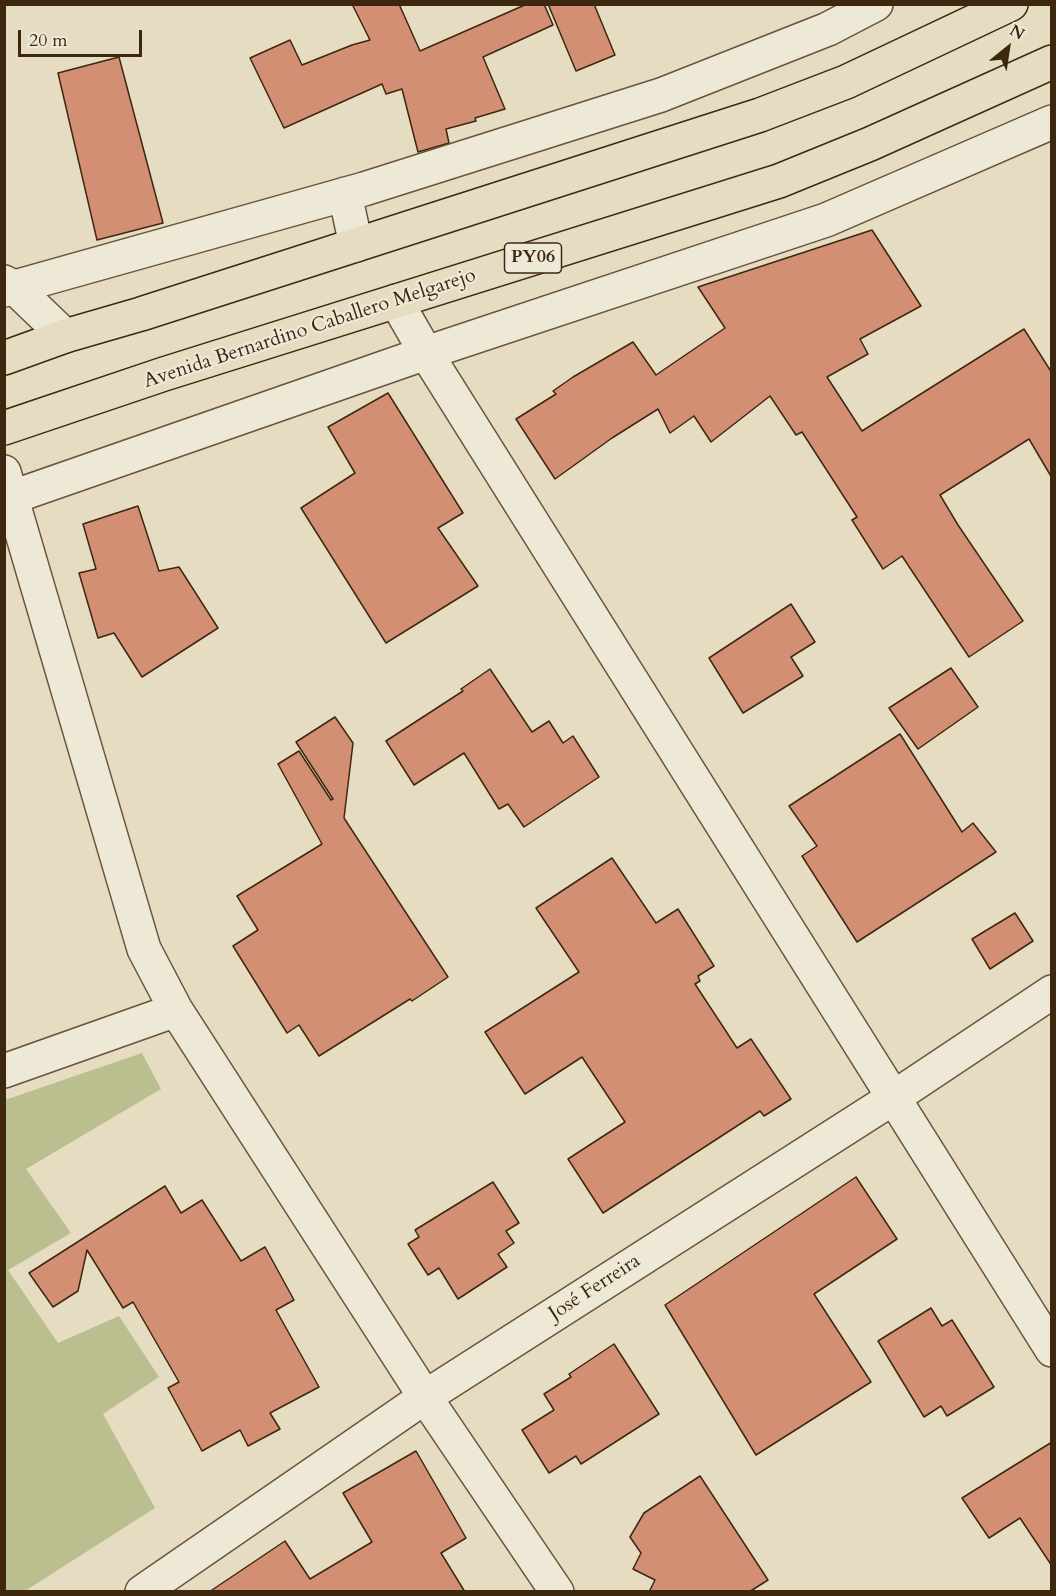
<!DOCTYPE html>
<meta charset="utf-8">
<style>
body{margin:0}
#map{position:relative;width:1056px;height:1596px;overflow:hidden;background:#e5dcc2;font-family:Cardo,serif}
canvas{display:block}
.frame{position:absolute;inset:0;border:6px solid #3e270f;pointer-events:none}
.north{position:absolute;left:978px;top:18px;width:60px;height:60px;-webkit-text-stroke:4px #eee8d7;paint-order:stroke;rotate:30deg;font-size:16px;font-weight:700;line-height:24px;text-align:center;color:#3e270f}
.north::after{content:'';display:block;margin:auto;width:21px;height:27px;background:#3e270f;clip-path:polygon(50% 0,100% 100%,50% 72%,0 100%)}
.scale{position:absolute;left:18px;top:30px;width:124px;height:27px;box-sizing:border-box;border:3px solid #3e270f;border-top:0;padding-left:8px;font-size:18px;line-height:21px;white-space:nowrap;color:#3e270f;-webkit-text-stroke:4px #eee8d7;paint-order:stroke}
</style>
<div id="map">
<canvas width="1056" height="1596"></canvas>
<div class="frame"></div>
<div class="north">N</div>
<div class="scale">20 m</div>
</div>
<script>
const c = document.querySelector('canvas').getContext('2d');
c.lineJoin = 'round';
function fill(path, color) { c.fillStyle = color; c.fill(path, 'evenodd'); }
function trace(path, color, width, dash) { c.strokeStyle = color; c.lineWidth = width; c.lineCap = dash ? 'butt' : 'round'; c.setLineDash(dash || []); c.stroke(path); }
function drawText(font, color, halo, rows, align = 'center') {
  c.font = font + ' Cardo,serif'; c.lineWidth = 4.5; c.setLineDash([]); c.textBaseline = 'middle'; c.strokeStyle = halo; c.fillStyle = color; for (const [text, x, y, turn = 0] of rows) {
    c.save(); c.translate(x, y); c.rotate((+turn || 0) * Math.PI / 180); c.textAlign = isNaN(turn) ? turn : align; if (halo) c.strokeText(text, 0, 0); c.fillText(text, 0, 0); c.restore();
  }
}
fill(new Path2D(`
 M142 1053 161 1089 26 1169 71 1233 8 1270 58 1343 119 1316 159 1377 103 1414 155 1508 25 1591H5V1100Z`), '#bbbf8f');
const building = new Path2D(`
 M352 4H399L420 51 527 4H544L553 25 483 57 505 109 475 118 476 121 446 129 449 143 418 152 402 89 386 94 382 84 284 128 250 58 290 40 302 65 352 45 370 40Z
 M548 4H594L615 55 576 71Z
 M119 57 163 223 97 240 58 73Z
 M872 230 921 306 860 339 868 354 827 377 862 431 1024 329 1052 373V478L1029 439 940 495 958 525 1023 621 969 657 902 556 883 569 852 520 857 517 802 432 796 435 770 396 711 442 694 416 670 433 658 409 612 438 555 479 516 419 556 394 553 391 573 377 633 342 656 375 725 328 698 287Z
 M388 393 463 513 438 528 478 586 386 643 301 508 355 473 328 427Z
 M138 506 159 571 179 567 218 628 142 677 114 633 98 638 79 573 96 569 83 524Z
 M791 604 815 642 791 657 803 676 743 713 709 658Z
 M951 668 978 707 918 749 889 708Z
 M490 669 532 732 549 721 563 743 573 736 599 777 524 827 508 804 499 809 464 753 414 785 386 741 463 691 461 689Z
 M335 717 353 743 344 818 448 977 412 1001 410 999 319 1056 299 1025 287 1033 233 946 258 930 237 896 322 844 278 764 299 751 331 800 333 799 296 742Z
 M900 734 962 832 973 823 996 852 857 942 802 856 817 846 789 806Z
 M612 858 656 923 678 909 714 966 698 976 700 981 695 984 737 1048 751 1039 791 1099 764 1116 760 1111 603 1213 568 1159 625 1122 582 1057 525 1094 485 1032 579 972 536 908Z
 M1015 913 1033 941 990 969 972 939Z
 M856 1177 897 1239 814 1294 871 1382 756 1455 665 1305Z
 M493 1182 519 1223 506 1231 514 1243 498 1254 507 1267 458 1299 439 1268 428 1275 408 1244 419 1237 415 1230Z
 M165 1186 181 1213 202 1200 241 1261 265 1247 294 1300 276 1310 319 1387 270 1413 280 1429 248 1446 240 1430 202 1451 168 1388 179 1382 133 1302 123 1308 87 1250 78 1291 53 1307 29 1273Z
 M931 1308 942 1326 952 1320 994 1387 947 1416 941 1406 924 1417 878 1341Z
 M614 1344 659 1414 581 1464 576 1456 549 1473 522 1430 554 1410 544 1394 571 1377 569 1374Z
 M1052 1442V1566L1020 1518 989 1538 962 1498Z
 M416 1451 466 1538 441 1553 465 1592H209L285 1541 310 1579 372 1542 343 1493Z
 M700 1476 768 1580 749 1592H649L655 1580 633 1569 641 1553 630 1537 644 1513Z`);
fill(building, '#d28f74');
trace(building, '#3e270f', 1.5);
const minor = new Path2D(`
 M345 194 356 245
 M4 282 14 287 65 336
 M4 290 364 189 661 95 828 29 876 4
 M396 301 426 353 1052 1350
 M4 472 144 949 176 1010 425 1397 557 1592
 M4 500 426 353 826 220 1052 122
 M4 1071 176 1010
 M142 1592 425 1397 893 1098 1052 992`);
const highway = new Path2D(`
 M4 358 65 336 141 314 760 115 846 82 1011 4
 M4 428 164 374 779 181 870 144 1052 62`);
trace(minor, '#68543c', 36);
trace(highway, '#3e270f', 36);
trace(minor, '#eee8d7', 33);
trace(highway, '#e5dcc2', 33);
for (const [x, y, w] of [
 [533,258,57]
]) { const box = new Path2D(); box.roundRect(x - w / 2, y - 15, w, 30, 4.5); c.fillStyle = '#eee8d7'; c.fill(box); trace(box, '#3e270f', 1.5); }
drawText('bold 18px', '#3e270f', null, [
 ["PY06",533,258]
]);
drawText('20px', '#3e270f', '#eee8d7', [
 ["Avenida Bernardino Caballero Melgarejo",310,329,-18],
 ["José Ferreira",595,1288,-33]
]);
</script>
